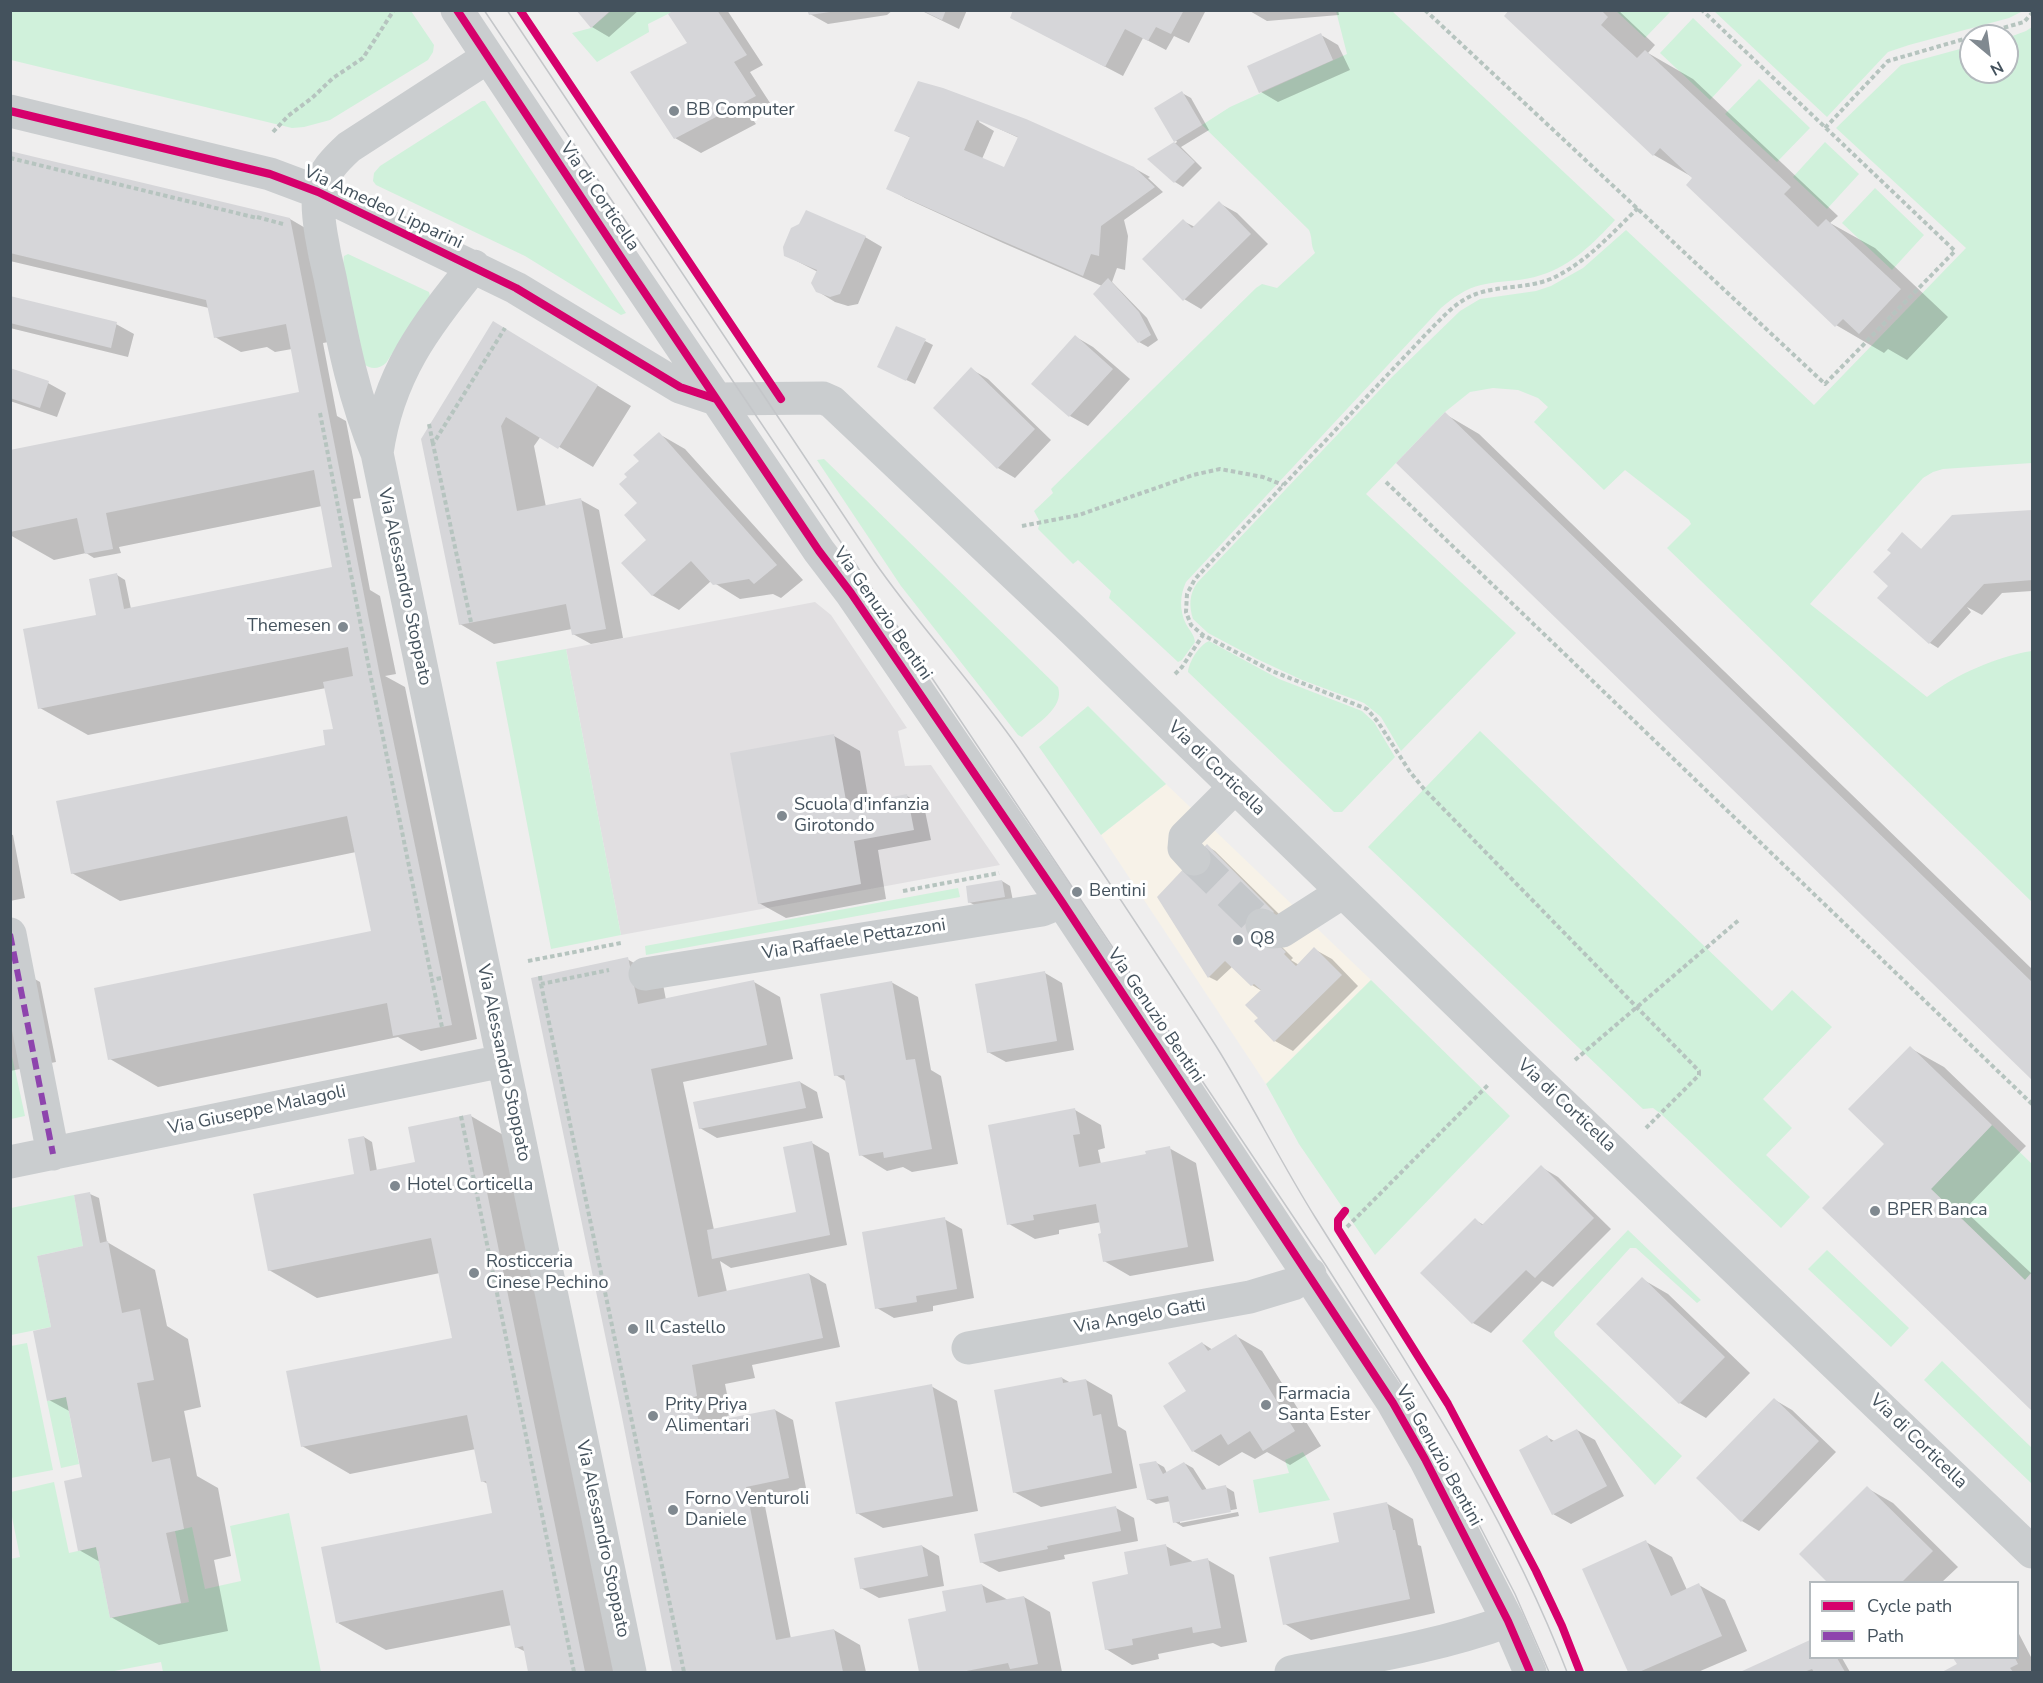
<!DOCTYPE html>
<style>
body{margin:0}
#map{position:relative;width:2043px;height:1683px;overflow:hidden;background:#efeeee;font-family:"Nunito Sans",sans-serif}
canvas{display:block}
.frame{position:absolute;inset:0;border:12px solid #44525d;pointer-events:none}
.legend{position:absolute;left:1809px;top:1581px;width:210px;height:78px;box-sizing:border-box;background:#fff;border:2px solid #b4babe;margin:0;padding:8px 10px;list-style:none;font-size:18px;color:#44525d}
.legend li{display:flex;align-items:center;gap:12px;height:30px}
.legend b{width:30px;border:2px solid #b4babe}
.north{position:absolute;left:1959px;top:24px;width:60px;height:60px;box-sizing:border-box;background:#fff;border:2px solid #b4babe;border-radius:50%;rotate:151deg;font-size:16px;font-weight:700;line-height:24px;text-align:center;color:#44525d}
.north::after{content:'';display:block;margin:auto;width:21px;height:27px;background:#808990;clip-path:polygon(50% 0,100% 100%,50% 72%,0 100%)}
</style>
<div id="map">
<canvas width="2043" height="1683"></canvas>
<div class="frame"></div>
<ul class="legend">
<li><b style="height:8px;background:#d6006c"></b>Cycle path</li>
<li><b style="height:8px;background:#8e44ad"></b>Path</li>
</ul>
<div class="north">N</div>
</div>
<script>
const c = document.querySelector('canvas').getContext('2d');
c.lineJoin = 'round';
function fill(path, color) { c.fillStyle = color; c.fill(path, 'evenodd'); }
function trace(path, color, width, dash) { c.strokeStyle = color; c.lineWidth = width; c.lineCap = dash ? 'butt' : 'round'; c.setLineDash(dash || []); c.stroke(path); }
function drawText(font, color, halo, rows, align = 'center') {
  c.font = font + ' "Nunito Sans",sans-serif'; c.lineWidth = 6; c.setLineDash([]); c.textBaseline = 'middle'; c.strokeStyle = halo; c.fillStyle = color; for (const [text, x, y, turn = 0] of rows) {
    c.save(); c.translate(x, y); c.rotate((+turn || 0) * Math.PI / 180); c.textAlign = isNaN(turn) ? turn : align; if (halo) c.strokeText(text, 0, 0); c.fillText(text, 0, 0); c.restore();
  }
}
fill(new Path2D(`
 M1166 784 1371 980 1266 1084 1101 835Z`), '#f7f2e8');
fill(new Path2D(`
 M815 602 831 615 907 728 898 731 905 766 931 765 1000 865 621 935 566 649Z`), '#e1dfe1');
fill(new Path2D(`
 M10 11H411L434 45 433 52 428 60 330 120 304 127 292 128 11 60Z
 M611 11H674L648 24 649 32 597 62 572 33 591 28Z
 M1336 11H1392L1615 220C1595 242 1571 266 1541 275 1522 282 1501 280 1481 285 1466 288 1453 298 1441 308L1186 582C1180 595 1179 610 1186 624 1190 631 1194 634 1195 642L1182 660 1178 662 1109 598 1111 591 1078 560 1073 564 1038 529 1040 522 1034 511 1053 493 1051 489 1256 288 1262 284 1277 288 1315 253C1310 244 1313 239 1309 230L1202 125 1230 107 1347 54Z
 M1616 11H1671L1645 38Z
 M1714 11H2023L2009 18 1909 45 1888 52 1827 117Z
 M1693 18 1742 65 1710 100 1660 53Z
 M2032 27V463L1943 469 1933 472 1923 478 1810 604 1927 697C1954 675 1998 656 2032 651V902L1667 548 1691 524 1689 520 1625 470 1604 490 1534 422 1548 407 1538 398 1518 390 1493 388 1470 392 1445 412 1366 494 1516 633 1401 751 1381 717 1364 703 1302 680 1257 659 1208 633 1193 619C1189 606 1189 595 1197 583L1392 377 1460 311 1480 299 1536 291 1551 286 1583 268 1626 230 1814 405 1966 248 1836 128 1901 65 1971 46V72H2007V38L2026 31Z
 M1759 79 1810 128 1777 162 1725 114Z
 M482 101H485L626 313 621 315 525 256 376 185 373 181 374 173 380 166Z
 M1825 142 1859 174 1827 209 1793 177Z
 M1875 188 1924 235 1892 270 1842 223Z
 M348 254 429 292 430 296 386 363C379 369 371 370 364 364L343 264 344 256Z
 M824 459 1058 687C1065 708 1036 724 1022 737L1018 735 901 586 817 460Z
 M1209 641 1279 679 1362 711 1374 722 1395 757 1342 812H1334L1188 672C1189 662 1199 645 1209 641Z
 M566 649 621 935 551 949 496 662Z
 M1088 706 1166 784 1101 835 1039 747Z
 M1480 731 1772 1011 1792 990 1832 1027 1763 1099 1792 1128 1766 1155 1810 1197 1781 1228 1661 1114 1653 1108 1643 1109 1368 847Z
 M958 888 960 897 646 955 645 946Z
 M1371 980 1510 1116 1375 1255 1299 1144 1266 1084Z
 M10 1047 25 1116 11 1119H10Z
 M1992 1125 2032 1164V1272L2025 1280 1931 1189Z
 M74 1195 83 1246 37 1256 51 1327 11 1335V1208Z
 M1628 1230 1701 1300 1697 1303 1636 1248H1630L1554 1332 1555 1336 1682 1456 1655 1485 1522 1341Z
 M1827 1250 1909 1328 1891 1347 1808 1269Z
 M27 1343 53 1470 11 1478V1346Z
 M1942 1361 2032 1448V1481L2031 1483 1924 1380Z
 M66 1397 79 1464 61 1468 47 1401Z
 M1303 1452 1330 1500 1259 1513 1253 1480 1289 1473 1285 1460Z
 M54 1482 69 1553 96 1547 110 1618 189 1602 175 1531 192 1527 205 1589 241 1581 230 1526 289 1513 321 1672H163L161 1662 109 1672H11L10 1559 20 1557 11 1512V1492Z`), '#d0f1db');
fill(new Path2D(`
 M578 10H639L609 37 592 27Z
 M677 10H727L763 65 750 72 772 106 751 117 756 124 701 153 675 138 692 47Z
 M809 10H893L887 15 828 24 810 14Z
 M920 10H967L959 29Z
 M1015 10H1206L1189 43 1174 36 1166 50 1143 38 1123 76 1029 27Z
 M1248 10H1338L1339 15 1267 21Z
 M1511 10H1618L1655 45 1648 53 1693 79 1838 216 1830 223 1875 248 1948 317 1907 360 1888 349 1884 353 1836 325 1694 178 1654 155Z
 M1321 35 1338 45 1350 70 1278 102 1261 92 1249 67Z
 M918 83 1134 168 1150 177 1148 178 1163 192 1124 220 1128 236 1125 270 1117 268 1112 282 1147 318 1158 340 1148 347 1139 342 1102 286 1003 243 905 198 888 188 911 138 896 130ZM980 120 1019 138 1004 169 982 159 994 131 979 122Z
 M1182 93 1191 98 1209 130 1181 147 1202 168 1183 187 1175 182 1149 159 1177 142 1156 108Z
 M10 152 290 219 324 239 345 339 323 343 337 416 346 421 361 498 353 499 370 590 380 596 396 674 385 676 405 687 477 1039 421 1051 398 1037 158 1087 110 1059 374 932 356 852 120 901 72 873 329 746 335 730 326 688 88 735 40 708 97 616 117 575 125 580 131 609 334 568 322 506 119 547 121 553 94 558 86 553 54 560 10 535V452L300 393 292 349 275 352 267 347 241 352 215 337 209 308 10 261Z
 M1219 203 1237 213 1268 244 1201 309 1184 299 1183 221 1195 227Z
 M865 237 882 247 858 304 848 306 835 302 817 291 818 272 785 255Z
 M10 298 116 324 134 334 128 357 10 328Z
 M1076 337 1093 347 1130 379 1088 426 1070 416 1034 384Z
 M925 341 933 345 915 384 887 371Z
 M528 343 631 406 593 467 541 436 534 446 546 507 581 500 599 510 623 638 591 644 573 634 572 629 494 644 460 624 423 439Z
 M971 369 988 379 1051 440 1015 478 998 468Z
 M10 370 48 383 66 393 57 417 10 401Z
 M1445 414 1479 434 2032 969V1078L1398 463Z
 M659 434 685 449 803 580 781 598 773 594 740 599 711 581 679 610 652 595 649 540 639 503 641 462Z
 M2032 511V591L2002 593 1982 615 1967 607 1971 612 1938 648 1930 643 1879 598 1890 586 1893 553 1902 534 1922 550 1952 517Z
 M834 736 860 751 869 803 907 796 924 806 931 840 878 850 886 899 786 918 759 903Z
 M10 834 13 835 25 898 10 901Z
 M1207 846 1215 851 1282 917 1268 933 1293 958 1291 960 1299 965 1314 949 1332 959 1358 986 1293 1051 1275 1041 1260 1018 1262 991 1252 985 1233 966 1217 981 1209 977Z
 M1002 881 1010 886 1013 901 978 907 969 902Z
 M627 959 662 979 666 1000 754 982 780 997 793 1059 683 1082 714 1230 798 1214 812 1143 829 1153 847 1245 731 1268 720 1261 727 1292 809 1274 826 1284 840 1347 752 1365 755 1378 725 1384 731 1415 727 1416 728 1420 775 1410 793 1420 806 1488 763 1496 791 1639 834 1630 860 1645 866 1672H674L622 1411Z
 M10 965 40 982 56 1062 10 1071Z
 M1045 973 1062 983 1074 1050 1006 1062 988 1052Z
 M891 982 918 997 931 1070 941 1076 958 1164 912 1172 903 1167 887 1171 861 1155 847 1082 836 1075Z
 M1910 1048 1944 1067 2026 1146 1964 1210 2032 1274V1409L1824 1208 1886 1144Z
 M800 1082 817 1092 823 1118 717 1138 700 1128Z
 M1075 1110 1101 1125 1105 1148 1098 1150 1101 1164 1148 1155 1169 1148 1196 1163 1214 1261 1130 1276 1104 1261 1101 1222 1059 1230V1234L1035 1239 1009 1224Z
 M471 1116 505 1136 614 1672H530L526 1652 516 1647 512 1625 386 1650 338 1623 496 1514 488 1484 482 1481 476 1449 350 1474 302 1446 455 1339 440 1273 317 1298 269 1270 359 1175 364 1137 372 1142 377 1171 420 1163Z
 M1541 1167 1558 1177 1611 1229 1553 1287 1542 1281 1491 1333 1473 1323 1422 1273 1475 1220 1484 1225Z
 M90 1194 99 1198 107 1242 155 1270 167 1326 188 1339 201 1407 184 1411 197 1476 218 1488 231 1556 214 1560 228 1631 159 1645 111 1617 100 1562 79 1550 84 1478 71 1412 49 1400 53 1328 88 1247Z
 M944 1219 962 1229 974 1298 933 1306V1311L894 1318 877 1308Z
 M1642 1279 1668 1294 1750 1373 1706 1418 1680 1403 1598 1324Z
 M1236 1336 1262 1351 1321 1446 1290 1465 1267 1452 1255 1459 1242 1452 1219 1466 1193 1451 1188 1392 1202 1343 1213 1350Z
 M1062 1378 1071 1383 1086 1380 1112 1395 1118 1426 1126 1431 1137 1488 1041 1507 1014 1492Z
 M931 1386 957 1401 978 1511 883 1528 857 1513Z
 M1775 1400 1792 1410 1836 1452 1759 1531 1742 1521Z
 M1577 1430 1595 1440 1624 1496 1571 1524 1553 1514 1547 1437 1556 1442Z
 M1155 1462 1164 1467 1167 1473 1184 1463 1193 1468 1207 1490 1226 1487 1234 1492 1237 1509 1180 1520V1523L1238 1512 1239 1516 1183 1527 1175 1522 1171 1501 1156 1504 1148 1499Z
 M1867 1488 1893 1503 1958 1567 1942 1582H1829L1801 1554Z
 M1386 1503 1413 1519 1418 1545 1421 1546 1435 1613 1311 1640 1285 1624 1341 1543Z
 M1116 1508 1134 1518 1138 1541 1064 1555 1065 1559 999 1572 981 1562Z
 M1646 1542 1672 1557 1687 1590 1699 1585 1725 1600 1747 1651 1698 1672H1630L1584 1569Z
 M922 1546 939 1556 944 1586 879 1598 861 1588Z
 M1166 1546 1192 1561V1563L1208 1560 1234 1575 1247 1642 1221 1647 1213 1643 1158 1654 1159 1659 1132 1665 1106 1649 1130 1575Z
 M982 1585 1008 1600 1024 1597 1050 1612 1062 1672H920L909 1620 948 1613Z
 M2018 1632 2032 1659V1672H1945L1959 1665 1955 1658H2018Z
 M1810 1641V1658H1842L1850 1672H1743Z`), '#0003');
fill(new Path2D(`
 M576 10H611L591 28Z
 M674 10H717L747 55 734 62 756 96 674 139 630 72 687 43 668 14Z
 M807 10H830V12L809 15Z
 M921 10H946L942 20Z
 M1013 10H1184L1171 34 1156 27 1148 41 1125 29 1105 67 1010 18Z
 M1509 10H1601L1608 17 1601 25 1637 58 1645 50 1791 187 1784 194 1818 227 1826 219 1901 289 1859 334 1843 319 1835 327 1686 185 1692 178 1660 148 1653 156 1504 16Z
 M1321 33 1333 60 1259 93 1247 66Z
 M918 81 943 88 1026 119 1134 167 1155 187 1101 226 1099 256 1091 254 1083 276 975 229 886 189 910 137 894 131ZM977 120 1018 137 1004 167 964 150Z
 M1182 91 1202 125 1174 142 1154 108Z
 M1174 142 1195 162 1174 183 1147 159Z
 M10 151 290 218 379 671 452 1025 393 1036 387 1003 108 1060 94 988 371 931 347 816 71 874 56 801 325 745 323 730 333 729 323 682 353 676 348 647 38 709 23 629 96 615 89 579 117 573 124 609 332 567 314 470 106 513 113 549 85 554 77 518 10 532V450L299 392 286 324 214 338 206 300 10 253Z
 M1219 201 1251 234 1183 301 1142 259 1183 219 1192 228Z
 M806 210 866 236 840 294 830 297 816 292 811 283 817 270 784 256 783 247 791 228 799 224Z
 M1108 278 1139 312 1151 335 1138 343 1093 294Z
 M10 296 117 322 111 348 10 323Z
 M493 321 598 385 558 449 506 417 501 426 517 511 581 498 606 629 572 635 566 604 459 625 421 439Z
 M896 326 926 339 906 381 877 367Z
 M1075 335 1113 369 1069 417 1031 384Z
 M971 367 1035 429 997 469 933 408Z
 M10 368 49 381 40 408 10 398Z
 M1445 412 2032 982V1080L1396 463Z
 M659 432 777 565 754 584 749 579 713 585 691 561 652 596 621 563 646 540 624 515 637 503 619 484 627 477 624 474 639 461 633 455Z
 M2032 510V580L1984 584 1929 644 1877 598 1888 586 1873 572 1891 553 1887 550 1902 532 1921 549 1952 515Z
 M834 734 847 806 907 794 914 830 854 841 861 884 758 904 730 753Z
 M1207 844 1274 912 1260 927 1286 952 1284 954 1296 966 1314 947 1342 975 1274 1042 1254 1021 1258 1018 1245 1005 1261 990 1254 984 1251 986 1225 961 1208 978 1157 897Z
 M1002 880 1005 897 968 903 966 886Z
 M628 957 638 1004 754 980 767 1045 651 1069 698 1297 809 1273 823 1338 692 1365 697 1396 694 1397 699 1424 775 1409 789 1478 746 1487 776 1640 834 1629 843 1672H672L621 1412 531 978Z
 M1045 971 1057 1041 987 1053 975 984Z
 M892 981 906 1060 915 1059 932 1149 884 1158 883 1152 859 1156 844 1075 834 1076 820 994Z
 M1910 1046 1992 1125 1931 1189 2025 1280 2032 1272V1411L1822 1208 1884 1144 1848 1109Z
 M800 1081 806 1108 699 1129 693 1102Z
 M1075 1108 1080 1134 1073 1135 1079 1167 1146 1154 1145 1151 1170 1146 1188 1247 1103 1262 1098 1234 1101 1233 1096 1204 1033 1215 1034 1220 1007 1225 988 1125Z
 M471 1114 585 1672H528L523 1646 515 1648 503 1590 336 1623 321 1547 492 1513 486 1481 481 1482 467 1415 301 1447 286 1371 452 1338 431 1238 268 1271 253 1194 354 1174 348 1139 364 1136 370 1171 415 1162 408 1127Z
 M812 1141 830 1235 712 1259 707 1230 796 1212 783 1147Z
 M1541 1165 1594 1218 1535 1278 1526 1270 1472 1324 1420 1273 1475 1218 1482 1225Z
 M90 1192 100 1243 108 1241 122 1313 140 1309 154 1380 137 1383 152 1462 170 1458 184 1529 166 1533 181 1603 110 1618 96 1547 78 1551 64 1481 82 1477 66 1397 47 1401 33 1331 51 1327 37 1256 83 1246 74 1195Z
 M945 1217 957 1289 916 1296 917 1302 875 1309 862 1232Z
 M1642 1277 1725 1357 1679 1404 1596 1324Z
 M1236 1334 1295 1431 1263 1451 1250 1431 1228 1445 1221 1434 1192 1452 1163 1406 1186 1391 1168 1363 1202 1342 1208 1351Z
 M1062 1377 1063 1383 1086 1379 1093 1416 1101 1414 1112 1473 1013 1493 994 1390Z
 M932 1384 953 1496 856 1514 835 1402Z
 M1774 1398 1819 1441 1741 1522 1696 1478Z
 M1577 1429 1607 1486 1552 1515 1519 1450 1547 1435 1551 1442Z
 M1156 1461 1163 1474 1184 1462 1202 1490 1226 1485 1231 1512 1173 1523 1168 1496 1147 1500 1139 1464Z
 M1867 1486 1933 1551 1902 1582H1827L1799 1554Z
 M1387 1502 1393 1530H1395L1410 1599 1283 1625 1269 1557 1339 1542 1333 1513Z
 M1116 1506 1121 1531 1047 1546 1048 1549 980 1563 974 1534Z
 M1646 1540 1671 1596 1699 1583 1722 1636 1639 1672H1628L1582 1569Z
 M1166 1544 1170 1566 1208 1558 1221 1628 1193 1633 1192 1627 1132 1639 1133 1645 1105 1650 1092 1582 1128 1574 1124 1552Z
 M922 1545 928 1576 860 1589 854 1558Z
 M982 1584 986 1603 1024 1596 1038 1664 1010 1669 1008 1663 961 1672H919L908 1619 946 1611 942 1591Z
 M1810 1640V1658H1837L1845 1672H1814L1812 1669 1804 1672H1740Z
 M1953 1658H2015L2018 1664 2010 1668 2013 1672H1942L1957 1664Z`), '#d6d6d9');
trace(new Path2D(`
 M1194 859 1262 925`), '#c4c7ca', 33, [33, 16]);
trace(new Path2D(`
 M1425 10 1825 384 1955 251 1702 10
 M1975 36 2024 22 2032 13
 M1825 128 1888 61 1971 37
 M273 132 288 116 312 98 333 78 363 58 394 10
 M10 158 257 218
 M1638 208C1612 233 1587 262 1553 278 1528 289 1501 285 1476 294 1456 301 1441 319 1426 334L1195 579 1187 594 1186 612 1191 625 1203 635 1272 671 1367 709 1378 722 1410 772 1424 789 1699 1071V1075L1646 1128
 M257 217 283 224
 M320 413 370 673 432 980
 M429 424 433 444
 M1386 482 2032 1104
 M1022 526 1079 515 1193 475 1220 469 1263 477 1283 485
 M471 622 433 444 505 328
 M1175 674 1182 667 1203 635
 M903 891 999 873
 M528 961 621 943
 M540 976 541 984 609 970
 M441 978 432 980 442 1027
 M541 984 684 1672
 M1575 1060 1740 919
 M461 1116 574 1672
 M1347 1227 1488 1085`), '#b6c4bf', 4, [4.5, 3]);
trace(new Path2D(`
 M457 10 626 265 819 551 851 593 1062 902 1393 1403 1425 1459 1508 1621 1530 1672
 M488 57 349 147C336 159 322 173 319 191 315 211 325 257 330 277 342 337 353 396 377 453L630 1672
 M10 111 270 174 318 192 516 288 680 387 716 399 823 398 832 402 1073 630 1507 1051 2032 1552
 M377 453C388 375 425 326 474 266
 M1194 859 1184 848 1185 837 1235 787
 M1262 925 1272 932 1282 931 1343 892
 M10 934 53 1154
 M645 974 1042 910 1062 902
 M10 1162 503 1061
 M968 1348 1250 1297 1293 1284 1310 1274
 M1291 1672C1364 1658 1438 1647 1508 1621`), '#cacdcf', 33);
trace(new Path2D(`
 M484 10 1325 1264 1399 1380 1444 1457 1515 1594 1549 1672
 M507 10 874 561C919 626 974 684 1019 749 1086 847 1152 946 1216 1046 1251 1102 1280 1161 1315 1217 1407 1364 1505 1510 1567 1672`), '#c4c6c9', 1.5);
trace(new Path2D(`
 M10 934 53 1154`), '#8e44ad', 6, [12, 6]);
trace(new Path2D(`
 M457 10 626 265 819 551 851 593 1062 902 1393 1403 1425 1459 1508 1621 1530 1672
 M520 10 781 399
 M10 111 270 174 318 192 516 288 680 387 716 399
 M1345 1211 1338 1220V1229L1448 1404 1536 1571 1562 1626 1580 1672`), '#d6006c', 8);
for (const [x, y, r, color] of [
 [674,111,6,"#808990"],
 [343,627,6,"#808990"],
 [782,816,6,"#808990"],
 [1077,892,6,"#808990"],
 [1238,940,6,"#808990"],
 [395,1186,6,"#808990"],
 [1875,1211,6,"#808990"],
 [474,1273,6,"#808990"],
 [633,1329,6,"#808990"],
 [1266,1405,6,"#808990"],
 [653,1416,6,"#808990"],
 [673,1510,6,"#808990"]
]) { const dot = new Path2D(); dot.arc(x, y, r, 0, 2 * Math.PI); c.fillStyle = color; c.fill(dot); trace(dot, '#fff', 2); }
drawText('18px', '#44525d', '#fff', [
 ["BB Computer",686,111],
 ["Themesen",331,627,"right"],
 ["Scuola d'infanzia",794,806],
 ["Girotondo",794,827],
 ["Bentini",1089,892],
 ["Q8",1250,940],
 ["Hotel Corticella",407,1186],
 ["BPER Banca",1887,1211],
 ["Rosticceria",486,1263],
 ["Cinese Pechino",486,1284],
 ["Il Castello",645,1329],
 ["Farmacia",1278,1395],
 ["Santa Ester",1278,1416],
 ["Prity Priya",665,1406],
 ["Alimentari",665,1427],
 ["Forno Venturoli",685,1500],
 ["Daniele",685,1521]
], 'left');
drawText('18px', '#44525d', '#fff', [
 ["Via di Corticella",599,197,56],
 ["Via Amedeo Lipparini",383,208,25],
 ["Via Alessandro Stoppato",404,587,78],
 ["Via Genuzio Bentini",882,614,55],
 ["Via di Corticella",1216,769,44],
 ["Via Raffaele Pettazzoni",854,940,-9],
 ["Via Genuzio Bentini",1155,1016,56],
 ["Via Alessandro Stoppato",503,1063,78],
 ["Via di Corticella",1566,1106,43],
 ["Via Giuseppe Malagoli",257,1111,-12],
 ["Via Angelo Gatti",1140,1317,-10],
 ["Via di Corticella",1918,1442,44],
 ["Via Genuzio Bentini",1438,1456,61],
 ["Via Alessandro Stoppato",602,1539,78]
]);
</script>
